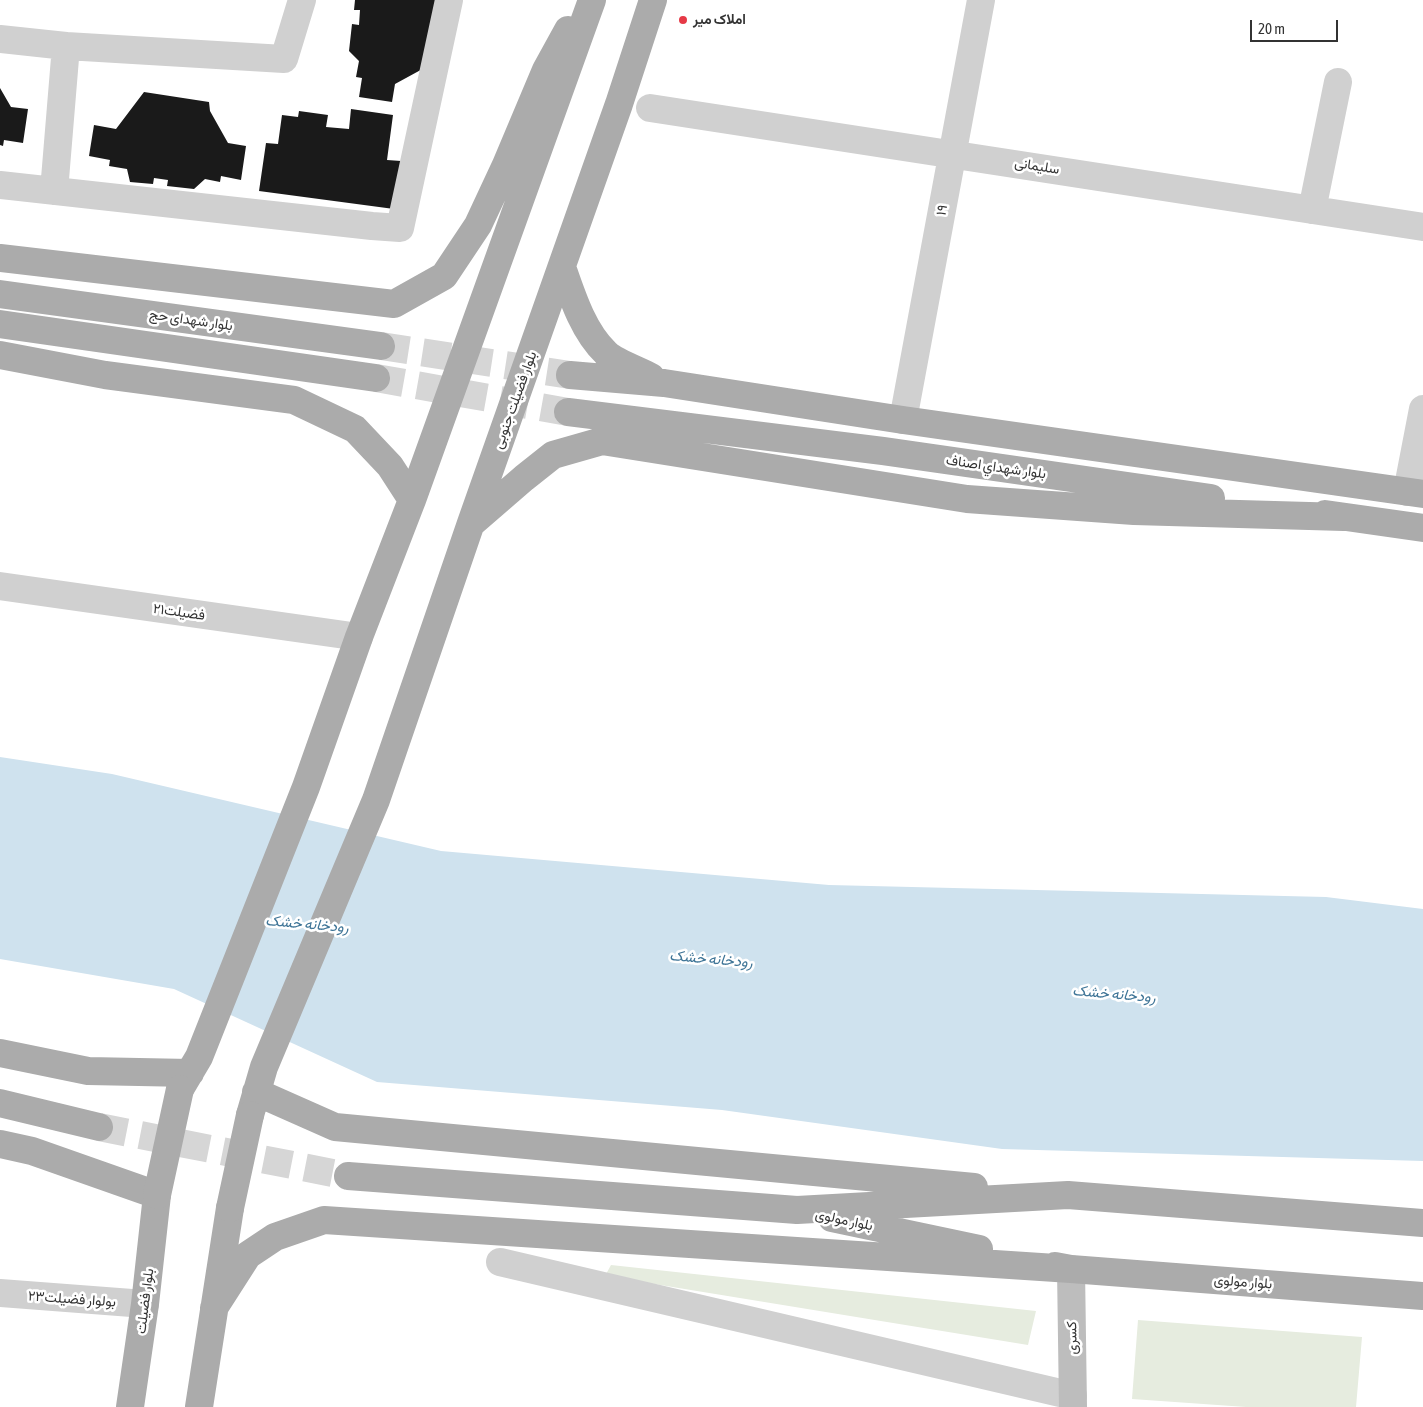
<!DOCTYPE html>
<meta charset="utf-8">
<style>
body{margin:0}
#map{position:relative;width:1423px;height:1407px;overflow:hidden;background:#fff;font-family:"Asap Condensed",sans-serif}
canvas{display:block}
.scale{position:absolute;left:1250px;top:20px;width:88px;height:22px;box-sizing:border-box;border:2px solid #333;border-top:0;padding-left:6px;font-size:15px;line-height:18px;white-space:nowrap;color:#333;-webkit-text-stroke:4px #fff;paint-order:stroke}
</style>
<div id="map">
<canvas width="1423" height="1407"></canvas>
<div class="scale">20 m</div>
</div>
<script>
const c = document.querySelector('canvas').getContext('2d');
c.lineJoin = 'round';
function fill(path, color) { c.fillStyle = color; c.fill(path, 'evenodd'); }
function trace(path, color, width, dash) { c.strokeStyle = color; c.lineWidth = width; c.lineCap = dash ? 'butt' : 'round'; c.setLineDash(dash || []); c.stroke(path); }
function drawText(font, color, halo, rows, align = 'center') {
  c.font = font + ' "Asap Condensed",Vazirmatn,sans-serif'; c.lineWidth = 5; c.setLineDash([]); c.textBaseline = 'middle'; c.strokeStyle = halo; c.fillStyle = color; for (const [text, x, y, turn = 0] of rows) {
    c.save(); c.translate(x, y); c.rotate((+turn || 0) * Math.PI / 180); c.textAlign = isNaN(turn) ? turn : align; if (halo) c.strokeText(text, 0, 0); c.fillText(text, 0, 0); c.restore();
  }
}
fill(new Path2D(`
 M611 1265 1036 1311 1028 1345 605 1276Z
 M1138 1320 1362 1337 1356 1407H1246L1132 1399Z`), '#e6ecdf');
fill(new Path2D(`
 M0 757 112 774 441 851 829 885 1326 897 1423 909V1161L1002 1149 722 1110 377 1082 174 989 0 959Z`), '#cfe2ee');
fill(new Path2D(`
 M355 0H447L428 66 395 84 392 102 359 97 362 78 356 77 359 61 349 51 352 24 359 25 360 10H354Z
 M0 88 11 107 28 109 23 143 4 140 3 146 0 145Z
 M144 92 209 102 210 111 228 143 246 146 241 180 221 176 220 182 205 179 194 189 167 186 168 180 154 178 153 184 130 182 127 169 109 166 110 160 89 156 94 125 116 129Z
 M351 109 393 115 387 160 401 161 394 209 259 191 266 143 278 144 282 115 298 117 299 111 328 115 326 127 349 129Z`), '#1a1a1a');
trace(new Path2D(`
 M381 346 570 375
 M376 378 568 412
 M99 1127 348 1176`), '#d6d6d6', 28, [28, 14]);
trace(new Path2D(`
 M0 39 66 46
 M650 108 1423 227
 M0 185 372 226 400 228 449 0
 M54 191 66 46 284 59 302 0
 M1312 210 1338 82
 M903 420 981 0
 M1407 492 1423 409
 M0 586 359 637
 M500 1262 1073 1396
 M0 1293 145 1304`), '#d0d0d0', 28);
trace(new Path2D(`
 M1071 1269 1073 1407`), '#bdbdbd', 28);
trace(new Path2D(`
 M0 258 394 304 444 276 478 225 506 165 546 70 568 30
 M562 267C572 296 583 331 606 353 613 361 640 371 651 377
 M0 294 381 346
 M0 324 376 378
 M0 355 105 375 294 400 355 429 390 466 412 500
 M570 375 664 383 903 420 1423 494
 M568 412 883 451 1211 498
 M1325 514 1423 528
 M472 523 524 478 553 455 602 441 967 499 1134 511 1344 517
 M0 1053 88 1071 190 1073
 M180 1089 199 1057 306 787 359 637 412 500 592 0
 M256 1092 335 1127 974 1187
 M0 1103 99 1127
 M250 1115 264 1067 376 800 471 523 619 104 653 0
 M0 1144 32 1151 157 1195 145 1304 130 1407
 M348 1176 797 1210 1068 1195 1423 1223
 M832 1218 979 1249
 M1055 1266 1071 1269 1423 1296
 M214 1308 248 1255 275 1237 324 1220 1071 1269
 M199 1407 230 1208`), '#ababab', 28);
trace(new Path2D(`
 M157 1195 180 1089
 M230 1208 250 1115`), '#ababab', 28);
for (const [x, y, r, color] of [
 [683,20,5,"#e63946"]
]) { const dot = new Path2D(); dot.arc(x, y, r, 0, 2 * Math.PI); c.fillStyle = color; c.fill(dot); trace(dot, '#fff', 2); }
drawText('bold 14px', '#333', '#fff', [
 ["املاک میر",693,20]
], 'left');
drawText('14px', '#333', '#fff', [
 ["سلیمانی",1037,166,9],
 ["۱۹",942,210,-79],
 ["بلوار شهدای حج",191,320,8],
 ["بلوار فضیلت جنوبی",515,400,-70],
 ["بلوار شهداي اصناف",996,467,8],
 ["فضیلت۲۱",179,612,8],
 ["بلوار مولوی",844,1220,12],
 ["بلوار مولوی",1243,1282,4],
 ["بولوار فضیلت۲۳",72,1299,4],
 ["بلوار فضیلت",145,1301,-83],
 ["کسری",1072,1338,-91]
]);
drawText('italic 15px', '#3f7597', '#fff', [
 ["رودخانه خشک",307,924,5],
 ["رودخانه خشک",711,959,5],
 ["رودخانه خشک",1114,994,5]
]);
</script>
